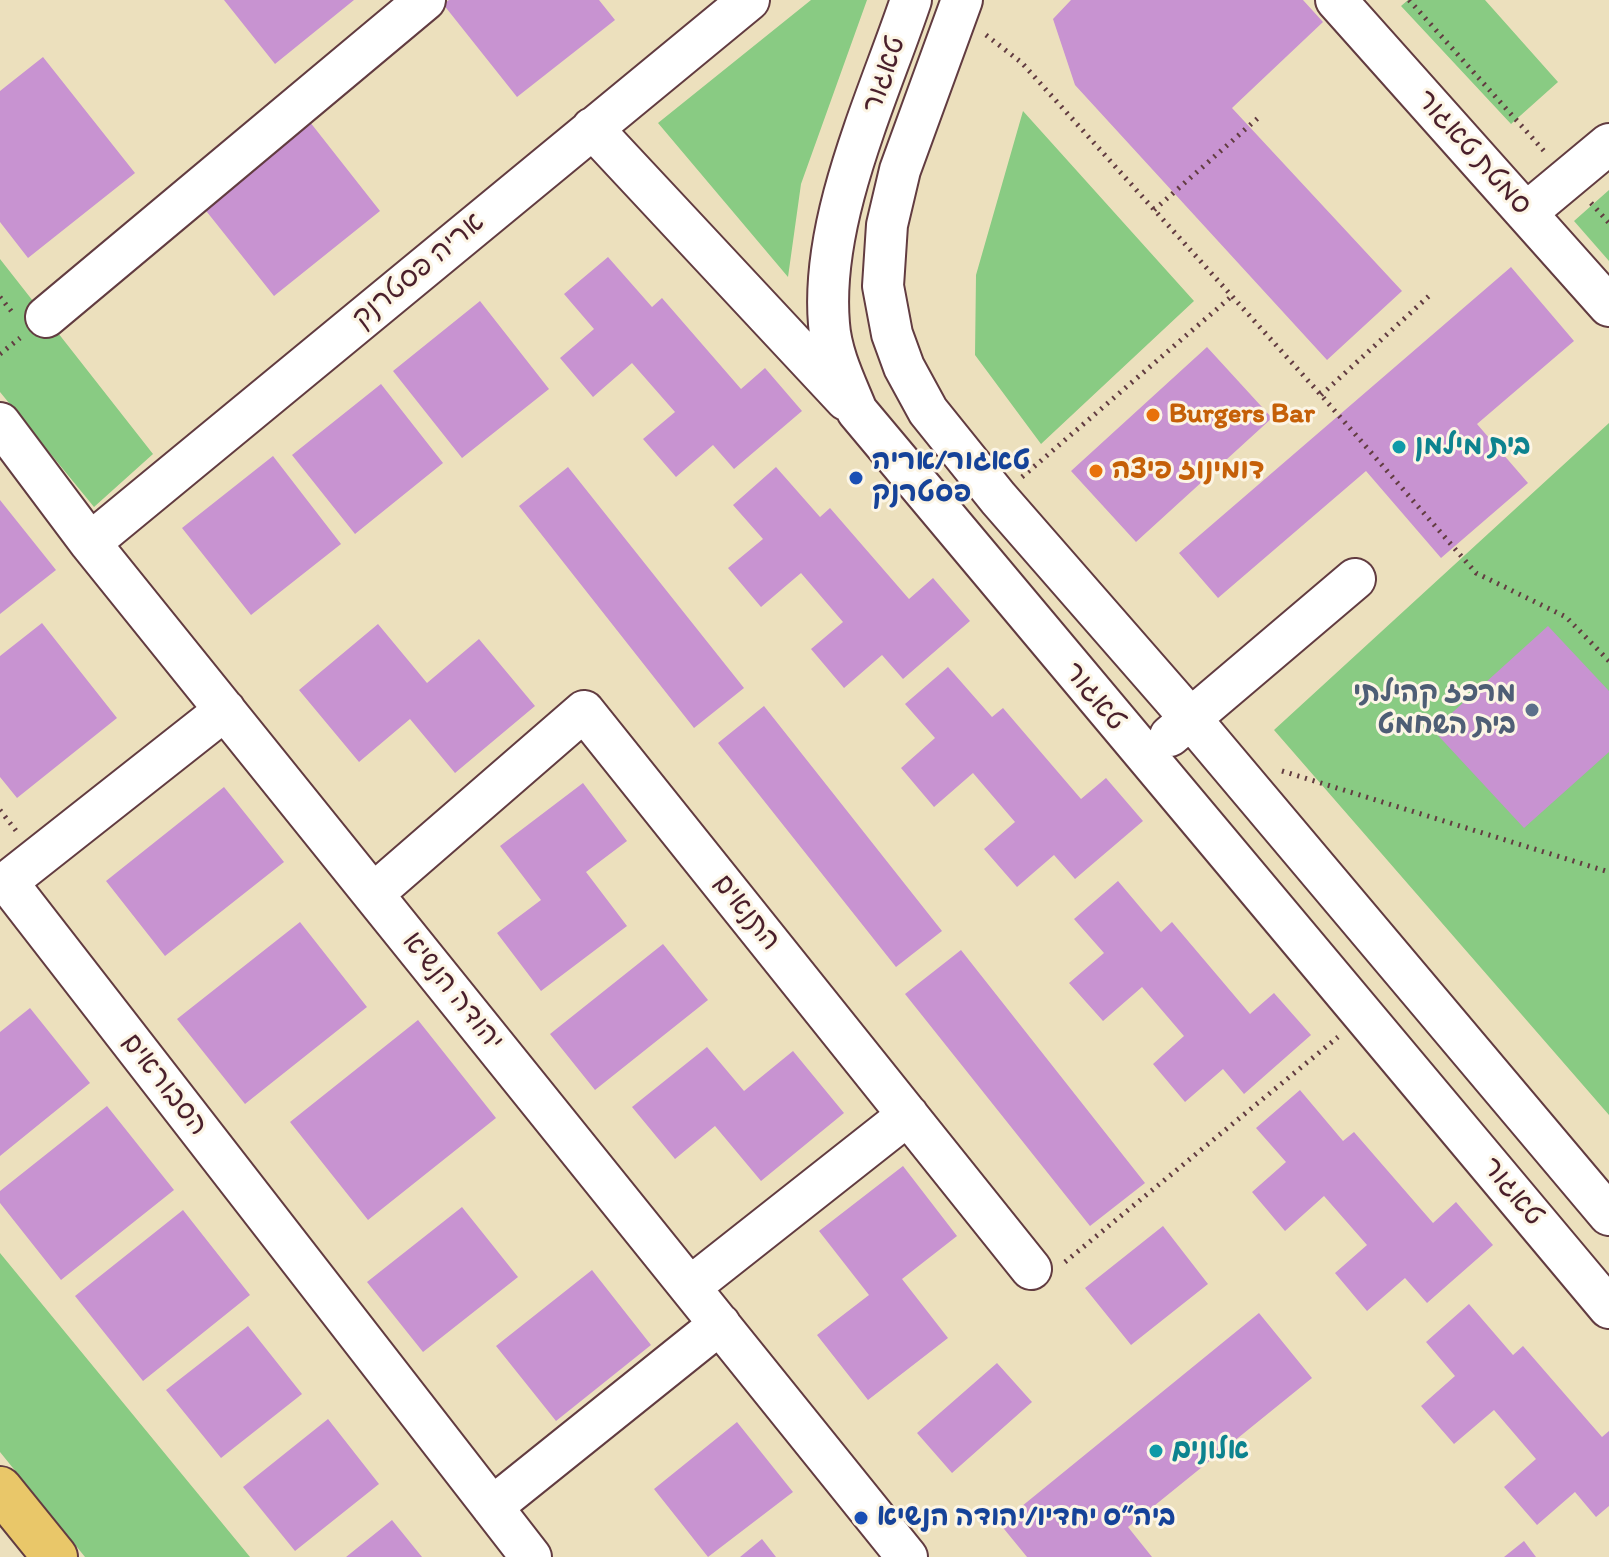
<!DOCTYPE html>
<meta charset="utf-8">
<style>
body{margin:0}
canvas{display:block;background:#ece0bd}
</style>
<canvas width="1609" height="1557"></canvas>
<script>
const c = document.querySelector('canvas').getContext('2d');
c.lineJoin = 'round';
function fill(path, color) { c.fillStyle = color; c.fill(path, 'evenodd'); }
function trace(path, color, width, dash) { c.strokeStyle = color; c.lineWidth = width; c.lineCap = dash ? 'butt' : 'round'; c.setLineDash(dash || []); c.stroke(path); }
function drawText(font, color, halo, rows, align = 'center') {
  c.font = font + ' Itim,"Playpen Sans Hebrew",sans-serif'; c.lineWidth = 6; c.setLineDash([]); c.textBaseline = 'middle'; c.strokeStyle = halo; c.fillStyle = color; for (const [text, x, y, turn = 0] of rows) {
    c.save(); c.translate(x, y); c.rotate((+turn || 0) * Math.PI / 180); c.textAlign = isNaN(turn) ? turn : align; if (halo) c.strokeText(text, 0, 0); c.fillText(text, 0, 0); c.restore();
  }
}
fill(new Path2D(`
 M811 0H867L801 184 788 277 658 123Z
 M1408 0H1485L1558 82 1511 124 1401 6Z
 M1023 111 1194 301 1041 444 975 355 976 275Z
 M1609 190V261L1574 221Z
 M0 259 153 454 94 507 0 392Z
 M1609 423V1115L1274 730Z
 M0 1253 250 1557H85L0 1452Z`), '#89cb83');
fill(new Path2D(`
 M224 0H354L275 64Z
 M449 0H599L615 20 517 97 443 4Z
 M1071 0H1303L1323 22 1232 108 1402 291 1327 360 1075 85 1053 19Z
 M43 57 135 173 28 258 0 222V91Z
 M306 117 380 211 274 296 199 202Z
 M608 257 652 307 662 298 741 389 765 368 802 411 734 469 713 445 676 477 643 439 675 412 632 363 593 397 560 358 594 329 564 294Z
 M1511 267 1574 341 1477 424 1528 483 1441 558 1366 471 1218 598 1179 553Z
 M480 301 549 389 462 458 393 371Z
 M1207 347 1272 418 1136 542 1071 471Z
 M381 384 443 463 355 534 292 455Z
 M273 456 341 544 251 615 182 528Z
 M568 467 744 688 694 728 519 506Z
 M776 467 820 517 830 508 909 599 933 578 970 621 903 679 882 655 844 688 811 649 843 622 801 573 761 607 728 568 763 539 733 505Z
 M0 500 56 570 0 614Z
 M42 623 117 718 17 798 0 777V656Z
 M378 624 427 683 479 639 535 706 455 773 410 719 359 762 299 690Z
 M1548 626 1609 691V752L1524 828 1433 730Z
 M948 667 992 717 1003 708 1081 799 1106 778 1143 821 1075 879 1054 855 1017 887 984 849 1015 822 973 773 934 807 901 768 935 738 905 704Z
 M764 706 942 931 896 967 718 743Z
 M583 783 627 841 586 872 627 926 541 991 497 933 541 900 500 846Z
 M224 787 284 862 165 956 106 881Z
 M1118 881 1161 932 1172 922 1250 1014 1274 993 1311 1035 1244 1094 1223 1069 1185 1102 1153 1064 1184 1036 1142 987 1103 1021 1069 983 1104 953 1074 919Z
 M300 922 367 1007 245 1104 177 1019Z
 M663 944 708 1000 595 1090 550 1034Z
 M961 950 1145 1183 1090 1226 905 994Z
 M30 1008 90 1083 0 1156V1032Z
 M418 1020 496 1118 368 1220 290 1122Z
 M707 1047 744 1091 793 1051 844 1113 761 1181 715 1126 675 1159 632 1107Z
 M1300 1090 1343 1141 1354 1132 1433 1223 1456 1202 1493 1245 1427 1303 1405 1278 1367 1311 1335 1273 1367 1245 1324 1196 1285 1231 1252 1192 1286 1162 1256 1128Z
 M107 1106 174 1190 61 1280 0 1203V1191Z
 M903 1166 957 1236 902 1279 948 1338 868 1400 817 1335 869 1295 819 1231Z
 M462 1207 518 1277 423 1352 367 1282Z
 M183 1210 250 1295 143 1381 75 1296Z
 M1163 1226 1208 1284 1131 1345 1085 1288Z
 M592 1270 651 1345 556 1421 496 1346Z
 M1469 1304 1513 1355 1523 1346 1602 1437 1609 1431V1506L1596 1517 1575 1492 1537 1525 1504 1487 1536 1459 1494 1410 1454 1444 1421 1406 1455 1376 1426 1342Z
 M1259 1313 1312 1378 1128 1527 1152 1557H1027L1000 1524Z
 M248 1326 302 1394 221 1458 166 1390Z
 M997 1363 1032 1402 952 1473 917 1433Z
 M328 1419 379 1484 295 1551 243 1487Z
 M737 1422 793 1492 708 1557 654 1489Z
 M392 1520 422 1557H346Z
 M762 1539 776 1557H740Z
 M1524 1541 1536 1557H1504Z`), '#c893d1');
const minor = new Path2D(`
 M911 0C878 98 820 219 829 324 831 354 846 384 857 411L1609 1308
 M962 0 900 170 887 225 883 286 892 334 904 367 928 411 998 498 1191 719 1609 1215
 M1336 0 1609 306
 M592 128 846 400
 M1526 213 1609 144
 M46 317 425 0
 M0 423 90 543 907 1557
 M90 543 749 0
 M225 710 7 882 531 1557
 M1170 736 1355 579
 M373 894 584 711 1031 1269
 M690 1287 908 1115
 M492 1507 720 1324`);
const highway = new Path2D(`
 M0 1489 55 1557`);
trace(minor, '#623c41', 44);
trace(highway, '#623c41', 48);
trace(new Path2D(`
 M1409 0 1544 151
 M986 35 1022 63 1321 395 1476 573 1566 617 1609 661
 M1591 203 1609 223
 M1154 210 1258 118
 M0 297 12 312
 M0 354 20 338
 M1321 395 1430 295
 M1022 477 1232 296
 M1282 771 1609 872
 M0 810 17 832
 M1065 1262 1338 1037`), '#623c41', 5, [2, 6]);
trace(minor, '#fff', 40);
trace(highway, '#e9c769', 44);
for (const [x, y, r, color] of [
 [1153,415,8,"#e8710a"],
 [1399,447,8,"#0f9aa8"],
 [1096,471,8,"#e8710a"],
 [856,478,8,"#1a4fb4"],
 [1532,710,8,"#5c6f8a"],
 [1156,1451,8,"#0f9aa8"],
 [861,1518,8,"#1a4fb4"]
]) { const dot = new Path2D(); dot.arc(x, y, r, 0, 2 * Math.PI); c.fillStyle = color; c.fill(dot); trace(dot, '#fcf5e5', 3); }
drawText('28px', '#4a1f2b', '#fcf5e5', [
 ["טאגור",885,75,-71],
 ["סמטת טאגור",1473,153,48],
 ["אריה פסטרנק",419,271,-40],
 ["טאגור",1094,697,50],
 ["התנאים",746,913,51],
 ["יהודה הנשיא",452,992,51],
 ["הסבוראים",164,1085,52],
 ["טאגור",1512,1192,50]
]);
drawText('bold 28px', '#c56008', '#fcf5e5', [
 ["Burgers Bar",1169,415],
 ["דומינוז פיצה",1112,471]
], 'left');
drawText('bold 28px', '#0d838f', '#fcf5e5', [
 ["בית מילמן",1415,447],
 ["אלונים",1172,1451]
], 'left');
drawText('bold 28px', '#164399', '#fcf5e5', [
 ["טאגור/אריה",872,462],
 ["פסטרנק",872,494],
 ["ביה״ס יחדיו/יהודה הנשיא",877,1518]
], 'left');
drawText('bold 28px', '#4e5e75', '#fcf5e5', [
 ["מרכז קהילתי",1516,694],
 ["בית השחמט",1516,726]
], 'right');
</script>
